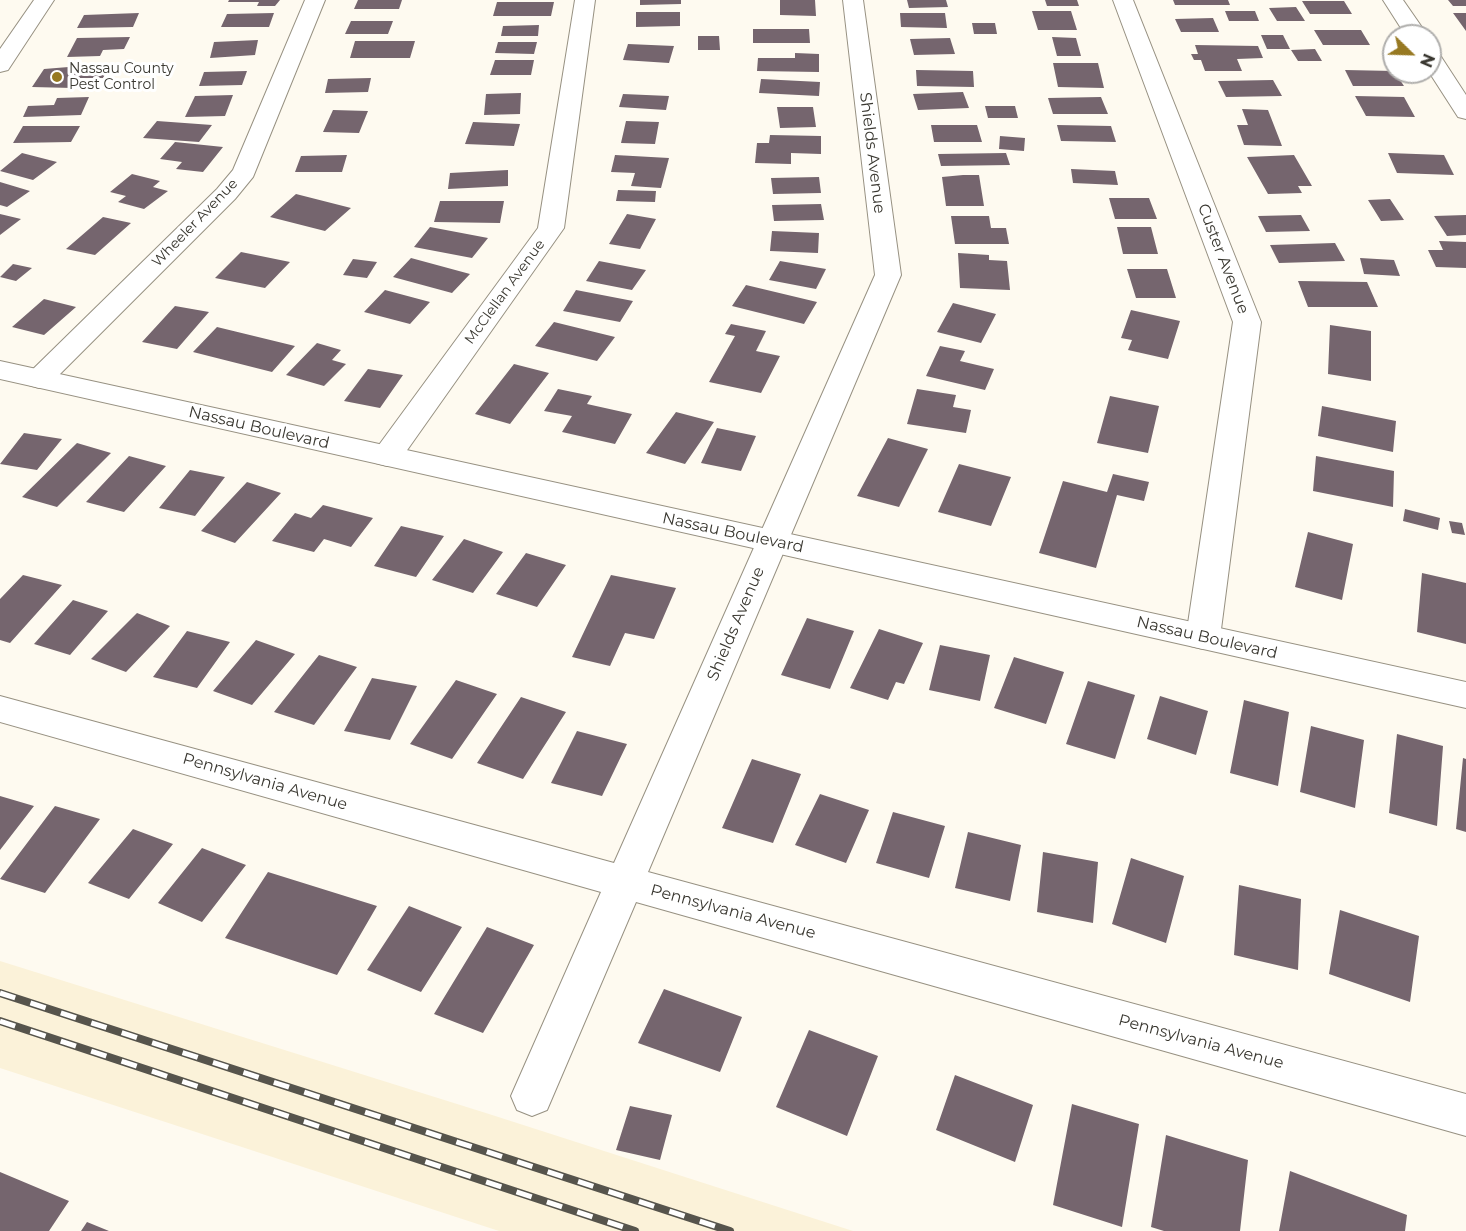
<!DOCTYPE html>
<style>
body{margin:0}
#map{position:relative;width:1466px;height:1231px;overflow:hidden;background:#fefaf0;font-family:Montserrat,sans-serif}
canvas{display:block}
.north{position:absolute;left:1382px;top:24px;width:60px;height:60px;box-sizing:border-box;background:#fff;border:2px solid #b0afad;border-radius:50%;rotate:113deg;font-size:16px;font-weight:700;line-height:24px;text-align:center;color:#3a3831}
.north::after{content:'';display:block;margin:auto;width:21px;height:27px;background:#977922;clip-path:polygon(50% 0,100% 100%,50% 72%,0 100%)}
</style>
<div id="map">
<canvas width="1466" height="1231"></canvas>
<div class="north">N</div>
</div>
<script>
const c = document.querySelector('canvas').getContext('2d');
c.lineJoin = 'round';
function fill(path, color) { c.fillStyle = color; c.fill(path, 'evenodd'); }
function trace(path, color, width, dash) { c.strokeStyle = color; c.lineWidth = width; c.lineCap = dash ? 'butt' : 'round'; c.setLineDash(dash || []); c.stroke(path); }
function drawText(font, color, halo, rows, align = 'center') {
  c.font = font + ' Montserrat,sans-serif'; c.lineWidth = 6; c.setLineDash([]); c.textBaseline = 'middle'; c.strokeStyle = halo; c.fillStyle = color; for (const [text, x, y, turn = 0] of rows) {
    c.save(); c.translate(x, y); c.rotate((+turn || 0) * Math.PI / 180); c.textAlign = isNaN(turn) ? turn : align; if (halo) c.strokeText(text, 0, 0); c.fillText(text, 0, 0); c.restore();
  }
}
fill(new Path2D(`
 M0 961 489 1114 853 1231H499L0 1068Z`), '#fbf2d9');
fill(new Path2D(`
 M229 0H280L275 6H257L259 2H228Z
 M358 0H402L399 9H354Z
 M640 0H681V4L640 5Z
 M780 0H815L816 16 780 15Z
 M907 0H946L948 7 909 8Z
 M1045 0H1077L1079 6H1047Z
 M1173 0H1228L1230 5H1175Z
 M1448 0H1466V6H1453Z
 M1302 1H1344L1352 14H1310Z
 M497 2H554L551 16H493Z
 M1296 7 1305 21H1277L1269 8Z
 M1032 11H1071L1077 30H1038Z
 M1225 11H1255L1259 21H1229Z
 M636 12H680V26L636 27Z
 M139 13 133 27 77 28 84 15Z
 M274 13 269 27H221L227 14Z
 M900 13H945L947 28 901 27Z
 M1453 13H1466V31Z
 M1213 18 1219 32H1181L1175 19Z
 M351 21H393L388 34H345Z
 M972 23H995L997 34H974Z
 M539 25 538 36H501L503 26Z
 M753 29H809L810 43H753Z
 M1314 30H1361L1370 45H1323Z
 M1261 35H1283L1290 49H1267Z
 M698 36H719L720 50H698Z
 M130 37 124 49 103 50 100 56 67 57 77 38Z
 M1052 37 1076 38 1081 56H1057Z
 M950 38 955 54 914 55 910 39Z
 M258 40 255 55 210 58 214 42Z
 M355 41H415L410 58H350Z
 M498 42H537L534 54 495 53Z
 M628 44 674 46 669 63 623 60Z
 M1195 45 1258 46 1263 58 1237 59 1242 71H1205L1201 60H1194L1191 54H1198Z
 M1315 49 1322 61H1298L1291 50Z
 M795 53 819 54V72L757 71 758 58H795Z
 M495 60H534L531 75H490Z
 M1053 63H1098L1104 88 1058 87Z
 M81 66H110L103 78H78L73 88 32 87 44 69Z
 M916 70 973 71 974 87 917 86Z
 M1345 70 1394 71 1404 86H1353Z
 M247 71 242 85 199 86 204 72Z
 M371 78 368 92 325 93 328 79Z
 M761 79 820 82 819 96 759 93Z
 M1273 80 1282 96 1226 97 1218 81Z
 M963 92 969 108 918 110 913 94Z
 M521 93 520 114 484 115 486 94Z
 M623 94 669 96 666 110 619 107Z
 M233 95 225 116 185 117 195 96Z
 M1355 96 1404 97 1415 117 1366 116Z
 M89 97 81 115 23 117 28 106 54 105 57 98Z
 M1101 97 1108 114H1053L1048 98Z
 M985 106H1015L1018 118H988Z
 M777 107H813L816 127 780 128Z
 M1242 109 1268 110 1282 146 1244 145 1237 125H1248Z
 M333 110 368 111 359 133 323 132Z
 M157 121 212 125 199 142 143 138Z
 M626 121 659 122 655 144 621 143Z
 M473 122 520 124 514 146 465 144Z
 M931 125H977L982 142H934Z
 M1057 125 1111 126 1116 142 1061 141Z
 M23 126H80L71 142 13 143Z
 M770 135 821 136V154L791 153V164L755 163 757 143H769Z
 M1000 136 1025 138 1024 151 999 149Z
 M175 142 223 147 203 172 176 169 182 162 160 159Z
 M22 153 57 162 33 180 0 171Z
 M1006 153 1010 165 941 166 938 154Z
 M1388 153 1444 155 1454 175 1397 173Z
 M347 155 342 172H295L301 156Z
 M615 155 669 158 661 188 631 186 635 173 611 172Z
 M1294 155 1312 186H1298L1302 193 1268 194 1247 157Z
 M1071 169 1115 171 1118 185 1073 183Z
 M508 170V186L448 189 450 173Z
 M132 174 160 181 153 187 168 191 144 209 118 202 126 196 110 192Z
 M963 175H979L984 206H946L942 177Z
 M819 177 821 193 773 194 771 178Z
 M0 182 30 191 7 207 0 205Z
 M618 190 656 191 655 202 616 201Z
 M296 194 351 208 325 231 270 217Z
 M1109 198H1149L1157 219H1115Z
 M1390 199 1404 220 1381 221 1368 200Z
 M440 201H504L500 223 434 222Z
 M821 204 824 220 774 221 772 205Z
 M0 214 21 219 0 235Z
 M627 214 656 219 640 249 609 244Z
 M1301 215 1310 231 1266 232 1258 216Z
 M1466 215V235L1447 236 1434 216Z
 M951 216H989L991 228H1006L1009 244H955Z
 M103 217 131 223 95 255 66 249Z
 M430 227 488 238 472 258 414 247Z
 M1117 227H1151L1158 254H1123Z
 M772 231 819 233 818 253 770 251Z
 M1439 241 1466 242V268L1436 267 1428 250H1443Z
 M1335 243 1345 261 1279 263 1270 245Z
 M241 252 290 262 265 288 215 278Z
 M958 253 989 255V260L1007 261 1010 290 960 288Z
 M411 258 470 274 452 293 393 277Z
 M1360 258 1394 260 1400 276 1364 274Z
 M353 259 377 262 367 278 343 275Z
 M599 261 646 270 632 290 586 281Z
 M780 261 826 269 816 289 769 280Z
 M13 264 32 268 16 281 0 277Z
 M1127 269H1167L1176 298H1136Z
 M1298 281 1367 282 1378 307H1308Z
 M746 285 817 302 804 324 732 306Z
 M385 290 430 302 410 324 364 312Z
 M576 290 633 301 620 322 563 311Z
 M44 299 76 307 44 335 12 327Z
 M953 303 996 314 981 343 937 332Z
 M175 306 209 312 177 349 142 342Z
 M1131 310 1180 321 1168 359 1128 350 1132 340 1121 338Z
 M554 322 615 337 597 361 535 346Z
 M731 324 766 331 756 351 780 356 761 393 709 382 735 336 725 334Z
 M1330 325 1371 331V381L1328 374Z
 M217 327 295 346 272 372 193 352Z
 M317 343 341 350 332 360 346 364 324 386 286 375Z
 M940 346 965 351 960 361 994 369 985 390 926 376Z
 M514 364 549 373 510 424 475 414Z
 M368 369 403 375 380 408 344 401Z
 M558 389 592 396 587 404 632 414 615 444 562 432 572 416 544 411Z
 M917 389 956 395 953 407 971 410 966 433 907 424Z
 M1110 396 1159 406 1148 453 1097 443Z
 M1322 406 1396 421 1393 452 1318 436Z
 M676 412 714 422 685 464 646 453Z
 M717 428 756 436 741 471 701 463Z
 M24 433 62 439 37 470 0 464Z
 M888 438 928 449 899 507 857 496Z
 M77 443 111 453 57 507 22 497Z
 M129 456 166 466 124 512 86 502Z
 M1316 456 1394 471 1393 507 1313 491Z
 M959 464 1011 477 991 526 938 512Z
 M190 470 225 477 195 516 159 508Z
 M1113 474 1149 482 1144 501 1117 495 1096 568 1039 553 1063 481 1107 492Z
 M247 482 281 493 235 543 201 531Z
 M323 505 373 518 351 547 324 539 314 552 272 541 295 513 311 518Z
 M1405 509 1440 518 1438 530 1403 521Z
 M1449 521 1462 523 1465 535 1452 533Z
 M401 526 444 536 416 577 374 566Z
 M1308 532 1353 544 1342 600 1295 587Z
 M464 539 503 552 473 593 432 580Z
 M526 553 566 565 537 607 496 594Z
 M1422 573 1466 583V644L1417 632Z
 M23 575 62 585 10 643 0 640V599Z
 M611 575 676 588 654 639 625 633 610 666 572 657Z
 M73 600 108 611 70 655 34 644Z
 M137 613 170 626 126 672 91 659Z
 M807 618 854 631 830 689 781 675Z
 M879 629 923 643 904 684 896 682 888 700 850 688Z
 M187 631 230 642 197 688 153 677Z
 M256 640 295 654 252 705 213 691Z
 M940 645 990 655 980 701 929 690Z
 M319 655 357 667 314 725 274 712Z
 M1014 657 1064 672 1046 724 994 708Z
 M372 678 417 686 390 740 344 731Z
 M456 680 497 694 452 759 410 744Z
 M1088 681 1135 695 1115 759 1066 744Z
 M1160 696 1208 711 1196 755 1147 739Z
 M521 697 566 712 523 779 477 763Z
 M1244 700 1289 712 1278 786 1230 773Z
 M1311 726 1364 740 1355 808 1300 792Z
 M577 731 627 744 602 796 551 783Z
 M1397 734 1443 746 1437 826 1389 813Z
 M1463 758 1466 759V832L1456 829Z
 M752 759 801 774 773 843 722 828Z
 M820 794 869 810 846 863 795 845Z
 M0 796 34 806 0 850Z
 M55 806 100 819 45 893 0 879Z
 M893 812 945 826 929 878 876 863Z
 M133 829 173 844 129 899 88 883Z
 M968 832 1021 845 1010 901 955 888Z
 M202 848 246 865 202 922 158 903Z
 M1043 852 1098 862 1093 923 1037 912Z
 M1131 858 1184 876 1166 943 1112 924Z
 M268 872 377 906 337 975 225 938Z
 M1239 885 1301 899 1298 970 1234 955Z
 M409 906 462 927 421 992 367 970Z
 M1340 910 1419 936 1410 1002 1329 974Z
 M487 927 534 945 483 1033 434 1014Z
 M664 989 742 1017 720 1072 638 1043Z
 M809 1030 878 1056 847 1136 776 1107Z
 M955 1075 1033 1105 1015 1162 936 1130Z
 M1072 1104 1139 1124 1122 1227 1053 1205Z
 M630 1106 672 1115 660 1160 616 1150Z
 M1166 1135 1248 1160 1240 1231H1164L1151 1227Z
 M1290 1171 1407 1215 1405 1231H1279Z
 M0 1172 69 1201 49 1231H0Z
 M87 1222 109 1231H81Z`), '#75656e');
const minor = new Path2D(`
 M34 0H54L8 70 0 72V49Z
 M305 0H325L253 177 235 199 49 385 39 388 29 385 25 379 29 373 217 189 233 170Z
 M575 0H595L564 228 398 463 387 466 376 463 372 456 376 449 538 228Z
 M843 0H863L901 275 648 872 1466 1094V1136L636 902 547 1110 532 1116 517 1110 511 1096 601 892 0 722V696L614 863 875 275Z
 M1113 0H1133L1261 322 1220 637 1215 646 1203 649 1191 646 1186 637 1233 322Z
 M1383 0H1403L1428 36H1406Z
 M1430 50 1438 52 1466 95V119L1458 117 1429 72Z`);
const tertiary = new Path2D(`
 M0 361 1466 682V708L0 379Z`);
trace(minor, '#979182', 2);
trace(tertiary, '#979182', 2);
fill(minor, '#fff');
fill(tertiary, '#fff');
const rail = new Path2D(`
 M0 993 730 1231
 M0 1021 635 1231`);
trace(rail, '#56544c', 8);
trace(rail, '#fff', 5, [16]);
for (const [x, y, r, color] of [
 [57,77,6,"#977922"]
]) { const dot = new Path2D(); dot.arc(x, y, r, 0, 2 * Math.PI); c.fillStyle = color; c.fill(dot); trace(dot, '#fff', 2); }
drawText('14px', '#3a3831', '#fff', [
 ["Nassau County",69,69],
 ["Pest Control",69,85]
], 'left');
drawText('14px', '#3a3831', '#fff', [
 ["Wheeler Avenue",195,223,-46],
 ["McClellan Avenue",505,292,-54]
]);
drawText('16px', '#3a3831', '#fff', [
 ["Shields Avenue",872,153,83],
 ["Custer Avenue",1223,259,69],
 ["Nassau Boulevard",259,428,13],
 ["Nassau Boulevard",733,533,12],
 ["Shields Avenue",736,624,-67],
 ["Nassau Boulevard",1207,638,13],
 ["Pennsylvania Avenue",265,782,16],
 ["Pennsylvania Avenue",733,912,15],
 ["Pennsylvania Avenue",1201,1042,15]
]);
</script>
